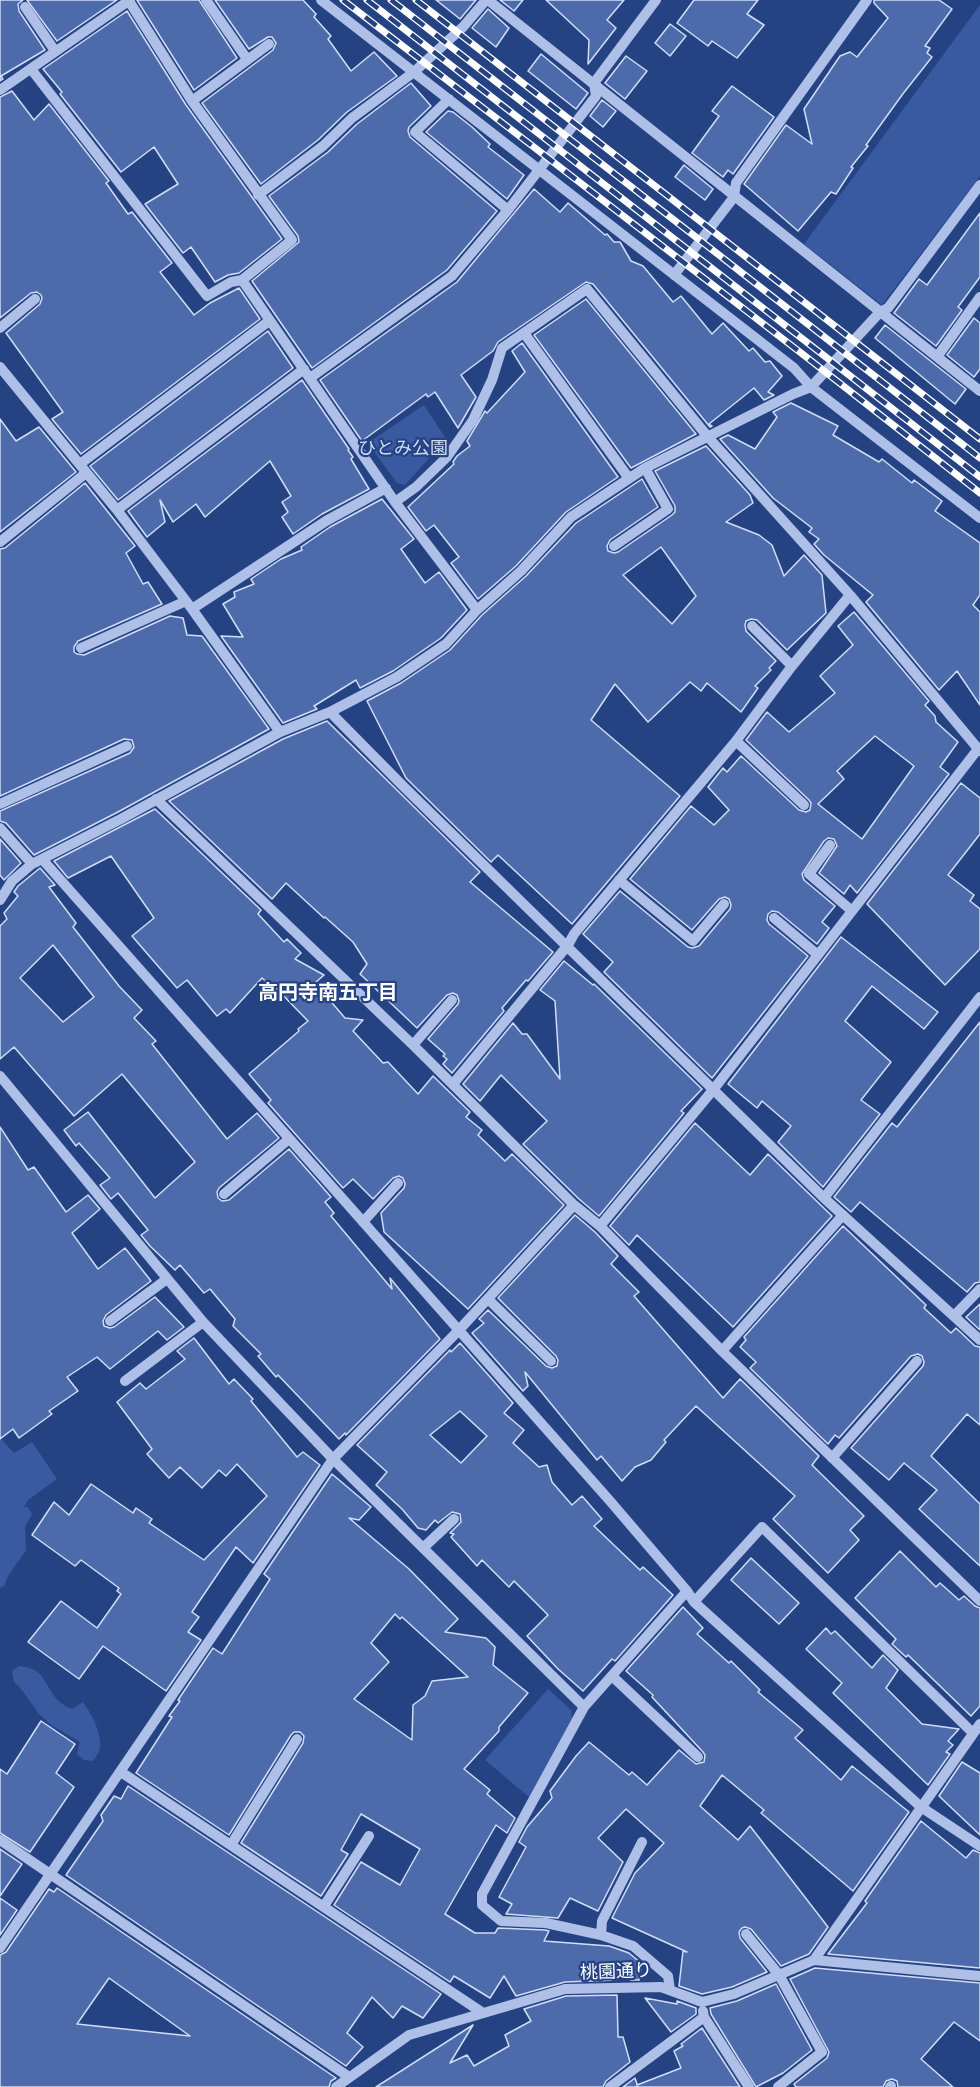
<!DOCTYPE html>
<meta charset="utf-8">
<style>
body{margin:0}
canvas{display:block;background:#254283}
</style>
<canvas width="980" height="2087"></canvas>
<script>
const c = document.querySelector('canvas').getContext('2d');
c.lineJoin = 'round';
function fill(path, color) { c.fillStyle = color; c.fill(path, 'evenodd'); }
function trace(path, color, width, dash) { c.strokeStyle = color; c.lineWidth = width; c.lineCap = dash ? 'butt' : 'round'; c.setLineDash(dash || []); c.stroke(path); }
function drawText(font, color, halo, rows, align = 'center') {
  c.font = font + ' Figtree,"Noto Sans JP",sans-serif'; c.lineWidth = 4.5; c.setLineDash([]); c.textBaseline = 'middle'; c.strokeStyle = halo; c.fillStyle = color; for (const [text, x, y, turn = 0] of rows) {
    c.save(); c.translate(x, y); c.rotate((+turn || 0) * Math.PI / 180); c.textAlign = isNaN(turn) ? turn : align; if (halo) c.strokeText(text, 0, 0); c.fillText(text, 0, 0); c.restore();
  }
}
fill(new Path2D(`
 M980 5V176L882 305 804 244Z
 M424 405 446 439 405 485 397 483 368 443Z
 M0 1438 14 1453 32 1442 57 1479 28 1500 24 1507H28L32 1514 25 1527 26 1550 8 1576 4 1586 0 1588Z
 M19 1666C53 1668 42 1698 72 1709L83 1702C91 1713 100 1730 100 1743 101 1750 97 1756 93 1761L84 1760 77 1754 80 1742 51 1725 39 1714 22 1690 14 1682 12 1671Z
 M548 1689 571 1710 572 1718 529 1797 485 1760Z`), '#395aa0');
const building = new Path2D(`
 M0 0H23L18 4 19 11 45 50 1 76 3 79 0 81Z
 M27 0H117L57 41Z
 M137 0H199L237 58 194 90Z
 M215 0H303L316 14 314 17 331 36 328 39 351 71 374 52 397 76 347 112 318 140 261 184 202 103 273 50 276 43 272 37H268L249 49Z
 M436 0H476L460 19Z
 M500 0H523L514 11Z
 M546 0H624L607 20 616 28 588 64 589 40Z
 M694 0H758L747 14 764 25 737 58 712 41 708 46 677 23Z
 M874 0H939L952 9 925 46 930 48 927 53 932 57 902 95 866 145 868 146 851 167 853 168 836 194 831 192 798 231 744 184 786 125 812 144 804 109 840 56 850 52 857 57 888 18 874 3Z
 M488 9 509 28 496 47 472 28Z
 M127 11 186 105 282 239 239 273 228 275 215 282 191 247 183 253 145 204 178 184 154 147 121 172 60 94 62 92 43 69Z
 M670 24 686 36 670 56 655 43Z
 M541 54 588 93 576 109 528 71Z
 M626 56 647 71 625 99 605 83Z
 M411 83 431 106 409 127 408 131 410 137 497 211 447 270 312 368 252 281 299 242 298 236 269 196 328 152 357 124Z
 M732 86 774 117 733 174 728 170 723 177 692 153 719 116 712 111Z
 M12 91 34 120 49 104 109 181 106 183 128 214 132 212 172 263 160 272 194 315 210 303 239 288 260 319 81 454 52 419 63 412 6 333 40 304 42 298 41 295 37 292 31 293 0 318V97Z
 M602 100 616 111 603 127 590 116Z
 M448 111 453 112 472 127 490 144 488 147 524 175 507 199 426 132Z
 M684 165 713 189 705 200 675 177Z
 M534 189 560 212 568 203 605 235 607 234 614 242H620L631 261 643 266 673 302 681 296 712 334 723 323 749 351 753 348 765 362 770 361 782 376 768 392 774 395 764 400 754 388 709 424 712 426 710 427 593 284 586 282 498 342 493 351 461 375 476 397 458 428 435 392 428 397 426 394 362 441 320 380 457 282Z
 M980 213V277L958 307 962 310 936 346 894 313 919 279 927 285Z
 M586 299 696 434 631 468 534 335Z
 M974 318 980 323V369L974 377 947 355Z
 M885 325 966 389 955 404 875 338Z
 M268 331 293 368 118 500 90 466Z
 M522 343 618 477 566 512 516 566 478 599 451 563 459 557 434 525 426 531 408 507 454 464 453 462 457 456 470 446 467 441 485 411 487 413 525 372 512 351Z
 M302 380 349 449 348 450 353 457 351 459 369 489 322 514 293 534 282 517 288 512 282 502 291 496 270 461 205 517 196 504 173 522 160 500 165 522 147 537 128 511Z
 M791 403 838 426 833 435 879 462 882 459 912 483 914 480 942 501 935 511 980 543V595L973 605 980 612V705L957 671 939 690 866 602 873 595 824 555 814 544 819 539 809 532 812 528 773 498 720 439 728 435 755 449 777 417 773 412Z
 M0 419 16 441 39 427 76 472 0 532Z
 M706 446 750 495 753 503 726 522 759 535 772 545 784 576 804 555 822 575 826 613 787 650 757 620 751 619 746 621 745 625 746 631 776 661 769 668 771 670 755 686 758 688 741 712 707 683 701 691 690 682 648 722 615 684 591 720 680 796 572 924 498 855 491 862 406 778 367 701 401 683 450 650 482 615 526 576 576 523 642 479 658 507 610 540 607 546 608 551 614 553 618 552 672 515 675 512V506L655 471ZM661 547 696 596 672 624 623 575Z
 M85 483 135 546 126 553 143 584 148 582 162 604 78 641 74 647V652L77 654 84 655 170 616 183 618 187 635 202 636 269 729 118 812 34 855 6 823 0 821V811L130 753 134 747 132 740 124 739 0 796V549L5 548Z
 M382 499 414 539 401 549 425 583 439 572 467 610 441 638 393 671 360 688 356 680 314 706 317 709 283 723 221 636 243 637 223 604 235 597 234 592 254 584 251 579 281 559 302 550 301 547 330 527Z
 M854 612 929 701 925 705 935 716 936 722 958 742 940 767 949 774 857 893 850 885 844 894 819 873 837 846 834 839 828 838 824 841 802 874 804 880 835 906 822 922 829 928 817 944 778 912 772 911 768 914 767 920 769 924 808 956 712 1078 604 972 613 962 583 934 620 891 688 947 692 948 699 946 730 909 731 905 729 899 725 897 719 899 692 930 630 879 691 806 714 825 729 810 708 787 723 768 727 772 741 756 799 810 806 812 810 810 811 803 809 800 746 740 767 712 789 732 835 693 820 676 853 645 838 626ZM875 736 914 766 862 839 818 804 844 779 837 771Z
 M327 721 480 872 470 882 553 952 528 981 526 980 502 1008 504 1011 452 1073 443 1064 447 1059 443 1056 445 1054 428 1039 458 1004 459 1001 457 995 453 993 447 995 417 1028 360 974 367 964 353 942 325 917 324 918 286 883 272 899 169 801 283 739Z
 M961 783 980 798V834L948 875 974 895 970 901 980 909V949L945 985 867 904Z
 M155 809 261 910 258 914 284 942 287 939 301 953 295 959 324 975 315 983 345 1018 363 1020 353 1031 383 1063 388 1062 418 1094 433 1076 470 1112 466 1117 482 1130 478 1135 505 1161 512 1154 564 1205 468 1309 384 1232 381 1213 404 1188 405 1184 403 1178 399 1176 393 1178 373 1199 353 1179 343 1188 268 1103 271 1100 249 1074 299 1031 298 1029 308 1021 273 985 271 986 262 978 230 1013 226 1009 217 1016 187 980 177 988 132 936 154 918 111 856 68 878 54 861Z
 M0 839 21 863 4 880 0 875Z
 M40 868 55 885 49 887 76 923 73 927 119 986 142 1010 134 1018 156 1041 152 1044 227 1139 257 1113 279 1138 219 1188 217 1192 218 1198 222 1201 229 1200 289 1149 331 1197 325 1202 334 1213 331 1216 392 1289 390 1278 440 1339 346 1435 345 1433 339 1439 278 1375 276 1377 258 1356 261 1354 233 1326 235 1319 210 1289 204 1293 180 1265 175 1270 150 1246 141 1235 148 1230 118 1193 111 1199 100 1185 110 1178 79 1143 76 1146 64 1130 88 1112 155 1198 195 1162 122 1074 74 1116 14 1047 0 1059V926L7 919 4 913 18 896 14 892 18 886ZM53 945 94 997 63 1022 20 978Z
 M841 937 938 1012 924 1029 872 986 845 1021 891 1062 861 1100 880 1114 823 1187 778 1142 791 1126 762 1101 757 1108 728 1084Z
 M564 961 593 985 594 984 702 1089 681 1111 684 1113 599 1216 579 1199 523 1144 547 1121 501 1075 480 1101 463 1084 513 1023 522 1034H527L560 1079 555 1001 540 990Z
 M980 1022V1282L975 1283 967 1292 860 1202 851 1212 834 1197 892 1123 897 1127Z
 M695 1123 750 1175 768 1154 832 1216 733 1327 637 1235 629 1245 610 1226Z
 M0 1127 28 1170 34 1167 66 1212 88 1195 100 1209 72 1233 98 1269 125 1248 151 1281 106 1315 103 1321 104 1326 110 1328 114 1327 155 1297 184 1327 167 1340 158 1331 110 1369 97 1357 67 1377 78 1391 49 1411 52 1414 19 1438 13 1429 0 1439Z
 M575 1215 595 1232 618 1256 611 1264 639 1292 634 1296 723 1398 740 1379 819 1456 812 1465 864 1516 850 1530 859 1540 828 1573 773 1519 795 1496 696 1406 664 1440 666 1442 651 1460 635 1467 622 1481 601 1456 597 1460 525 1372 528 1386 523 1391 472 1333 484 1323 479 1319 488 1310 546 1366 552 1368 557 1366 558 1360 556 1356 498 1298Z
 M843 1226 926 1305 924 1308 951 1333 956 1328 975 1346 980 1347V1425L967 1414 931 1456 980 1504V1566L919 1509 937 1490 904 1463 889 1480 851 1448 923 1366 924 1362 922 1356 918 1354 911 1356 839 1438 835 1435 828 1444 750 1368 756 1362 740 1347 746 1340 744 1337Z
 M980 1304V1330L966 1317Z
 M194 1338 229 1384 234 1379 253 1399 251 1401 297 1457 303 1452 320 1465 253 1563 236 1547 192 1612 199 1617 188 1632 201 1640 166 1691 103 1646 79 1679 28 1642 61 1601 97 1628 121 1594 117 1591 119 1588 81 1560 75 1566 32 1535 54 1502 69 1515 91 1484 133 1513 136 1508 152 1519 149 1523 204 1560 267 1496 237 1464 226 1476 219 1470 202 1488 180 1467 169 1478 147 1454 152 1449 117 1402 140 1383 146 1389 185 1359 177 1351Z
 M460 1343 513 1403 504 1413 524 1430 513 1443 539 1467 547 1465 552 1482 572 1505 582 1496 602 1519 594 1526 640 1570 643 1567 673 1595 615 1661 612 1659 583 1691 558 1669 527 1636 548 1615 514 1581 509 1587 482 1560 477 1566 451 1537 454 1534 450 1533 461 1522 460 1514 452 1512 438 1523 435 1520 426 1530 418 1528 402 1509 376 1485 387 1472 357 1445 450 1350 451 1352ZM460 1411 487 1436 461 1463 430 1435Z
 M332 1474 371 1507 359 1520 349 1518 409 1569 458 1619 445 1632 486 1638 495 1647 493 1665 528 1693 499 1727V1731L464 1769 490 1790 487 1794 515 1818 507 1833 496 1825 445 1914 475 1933H495L498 1928 545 1930 549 1931 544 1941 609 1946 629 1953 642 1964 639 1980H631L616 1962 617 1980 565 1982 516 1996 504 1976 490 1998 454 1976 450 1982 334 1905 361 1862 400 1885 420 1849 361 1814 341 1850 348 1854 321 1896 241 1843 303 1743 304 1736 300 1732H294L291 1735 229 1835 136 1773 172 1717 169 1716 180 1701 178 1700 213 1648 222 1654 270 1579 264 1574ZM395 1614 400 1619 402 1617 468 1677 432 1681 425 1696 413 1705 412 1740 354 1699 389 1662 371 1643Z
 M900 1551 936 1587 940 1583 959 1600 964 1596 975 1606 980 1608V1706L971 1716 908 1655 906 1657 892 1644 896 1639 855 1598Z
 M751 1558 799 1603 779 1624 731 1580Z
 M683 1607 703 1628 697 1634 729 1663 731 1661 760 1690 758 1692 803 1730 795 1738 841 1780 852 1766 909 1812 853 1891 761 1813 764 1810 722 1775 700 1806 738 1840 750 1826 828 1927 809 1954 781 1966 751 1929 745 1927 742 1928 739 1932 740 1938 767 1972 732 1987 702 1994 679 1986 683 1951 687 1952 612 1918 635 1873 664 1843 626 1809 598 1838 623 1862 598 1911 570 1898 558 1918 506 1914 512 1904 499 1897 526 1847 519 1842 527 1827 552 1798 550 1791 576 1756 589 1742 629 1775 632 1772 647 1785 679 1750 696 1764 704 1762 705 1755 703 1752 652 1697 653 1695 626 1671Z
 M826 1628 831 1634 835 1631 872 1668 883 1655 898 1670 886 1688 922 1724 959 1729 948 1741 953 1745 946 1752 950 1754 928 1785 833 1693 842 1683 806 1649Z
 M41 1721 75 1744 56 1773 74 1787 30 1852 0 1833V1769L7 1774Z
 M962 1762 980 1773V1835L939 1796Z
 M128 1786 441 1994 423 2018 402 2006 393 2018 372 1997 347 2033 363 2047 346 2066 66 1875 103 1821 101 1815 114 1796 121 1799Z
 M921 1821 966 1858 973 1850 980 1853V1968L828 1954 867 1903 865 1901Z
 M0 1849 22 1864 0 1896Z
 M57 1888 336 2078 331 2081 329 2087H0V1955L6 1952 49 1889 54 1892ZM109 1978 190 2036 77 2024Z
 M0 1898 17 1910 0 1935Z
 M815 1968 980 1983V2041L954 2022 921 2059 953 2087H898L897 2081 892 2079 886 2081 883 2087H796L794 2084 827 2058 829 2052 790 1979Z
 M776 1984 812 2050 783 2073 756 2087 711 2014 710 2008 737 2001Z
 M617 1995 618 2037H623L630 2062 606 2081 603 2087H376L473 2025 450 2063 467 2055 474 2066 509 2046 505 2035 531 2021 524 2009 566 1996Z
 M645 1998 677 2004V2001L696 2008V2014L671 2032Z
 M702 2028 740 2087H638L637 2085 681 2068 674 2051 683 2046 681 2044Z
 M635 2078 638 2087H623Z`);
fill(building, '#4d6bab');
trace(building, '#d1ddf6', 1.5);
trace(new Path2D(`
 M206 0 247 59
 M321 0 794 368 811 387 980 518
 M488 0 980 391
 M129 1 192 101 292 240 242 280 395 502 477 610
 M25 7 55 51
 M31 69 207 296 231 282 242 280
 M0 90 130 0
 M449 99 415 132 508 210
 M192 101 269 44
 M258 195 323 146 352 118 414 72 463 27 486 0
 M674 275 734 197 736 183 867 0
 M0 328 35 299
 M524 333 628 477
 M937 357 980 297
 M0 367 117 510 192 609 280 732
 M310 378 452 276 508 210 596 96 594 83 656 0
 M80 464 269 321
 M395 502 416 487 447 457 473 420 492 380 502 348 587 289 708 437 850 595 980 751
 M117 510 304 369
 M0 542 86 473
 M614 546 668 509 645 468
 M192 609 326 521 386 488
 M752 626 792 666
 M81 648 186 601
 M330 712 404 787 824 1198 980 1340
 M736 741 804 805
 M156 799 413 1045 574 1205 600 1226 722 1351 980 1601
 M0 804 127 746
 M0 828 32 864
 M830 845 809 874 852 911
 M42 859 610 1501 687 1591 694 1602 921 1807 980 1846
 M619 880 693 941 724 904
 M0 900 12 881 32 864 121 819 280 732 330 712 397 677 446 644 477 610 521 571 571 517 645 468 793 394 811 387 880 312 888 308 980 185
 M774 918 818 955
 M413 1045 452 1000
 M0 1076 203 1322 333 1459 584 1707 687 1591
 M453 1084 568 945 574 934 736 741 792 666 850 595
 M224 1194 289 1139
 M824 1198 980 997
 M363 1222 398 1183
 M600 1226 713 1090 978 749
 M488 1299 551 1361
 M954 1316 980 1289
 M110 1321 167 1279
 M722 1351 843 1215
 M125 1381 203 1322
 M832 1458 917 1361
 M423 1548 454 1519
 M694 1602 762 1527 973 1733
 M612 1676 698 1757
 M584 1707 482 1894V1905L501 1921 546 1923 601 1935 633 1946 668 1976 670 1990
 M121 1772 483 2013
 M0 1840 349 2077
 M231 1845 297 1739
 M324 1906 369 1836
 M746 1934 779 1975 822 2052 778 2087
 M601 1935 602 1921 642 1842
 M0 1948 333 1459 459 1330 574 1205
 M814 1960 980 1724
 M703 2011 704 2017 749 2087
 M336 2087 409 2035 565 1989 661 1987 702 2002 734 1994 814 1960 980 1976
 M610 2087 704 2017
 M890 2087 891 2086`), '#aec0e7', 10);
const rail = new Path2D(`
 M343 0 805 356 980 493
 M367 0 980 477
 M391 0 980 458
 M416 0 980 439`);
trace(rail, '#fff', 7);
trace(rail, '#254283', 4.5, [14]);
drawText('18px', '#d1ddf6', '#254283', [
 ["ひとみ公園",403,449]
]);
drawText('18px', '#fff', '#254283', [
 ["桃園通り",616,1972,-2]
]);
drawText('bold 20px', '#fff', '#254283', [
 ["高円寺南五丁目",328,993]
]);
</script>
